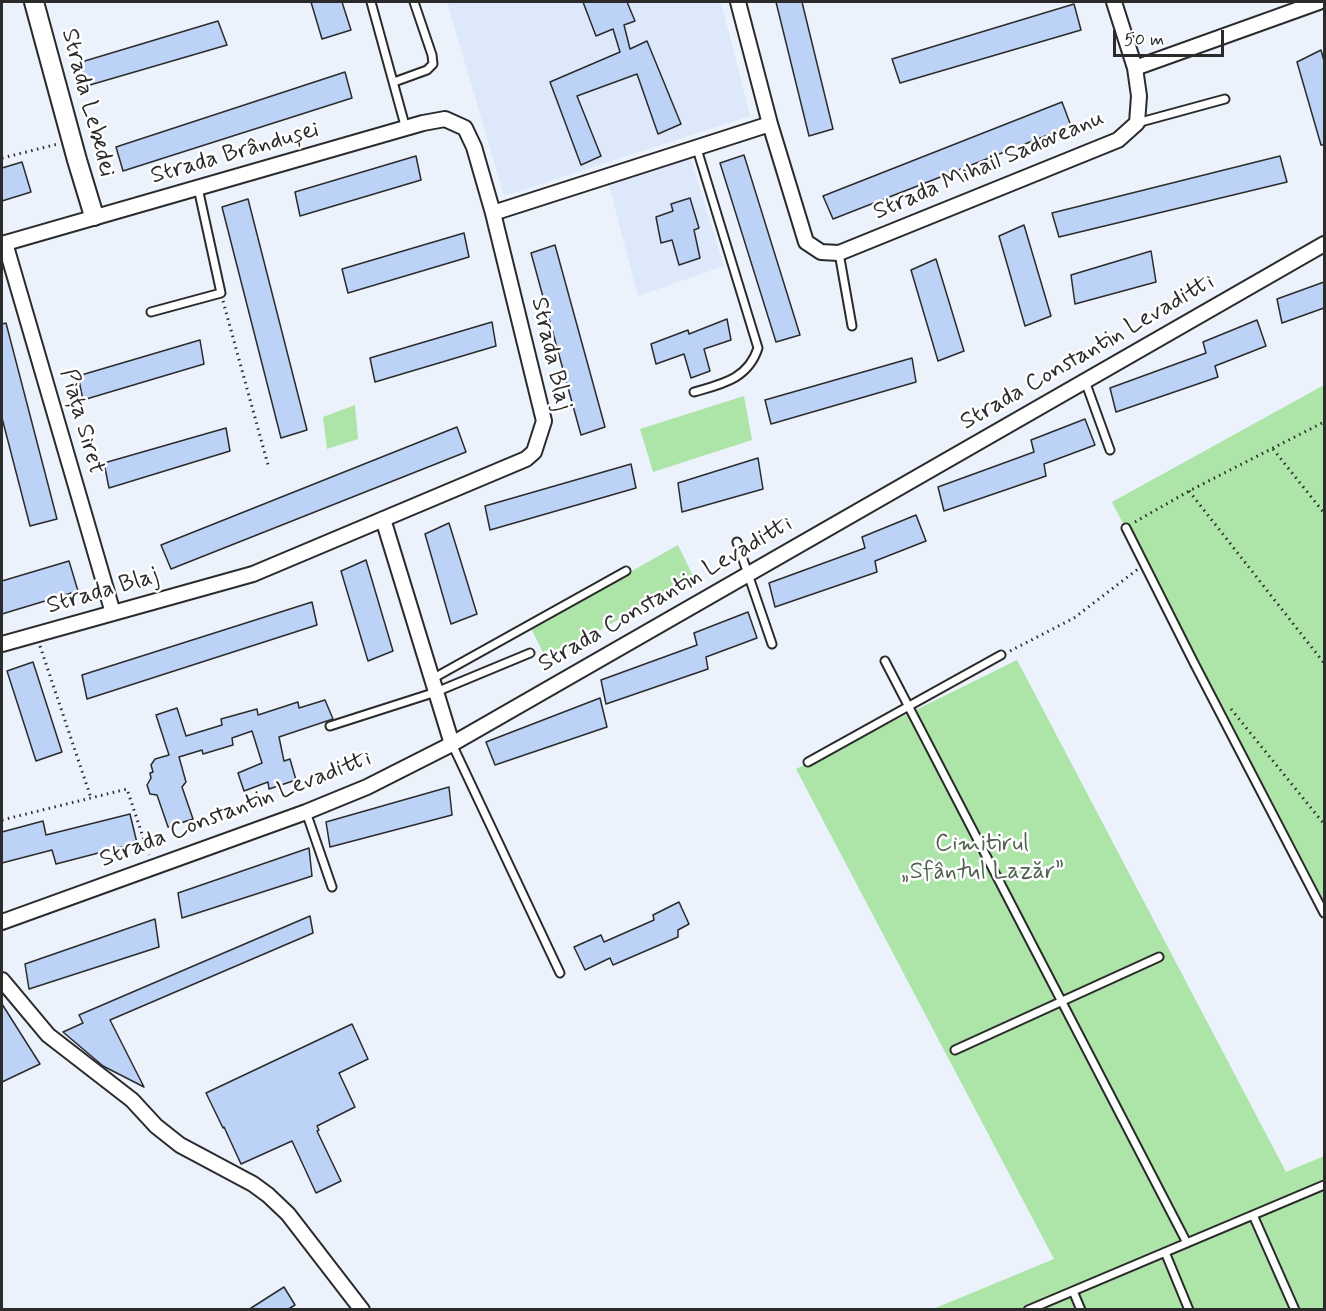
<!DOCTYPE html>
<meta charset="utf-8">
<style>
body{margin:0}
#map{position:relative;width:1326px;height:1311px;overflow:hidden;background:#ebf2fc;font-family:Mynerve,sans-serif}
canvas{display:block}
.frame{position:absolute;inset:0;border:3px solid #2b2b2b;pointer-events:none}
.scale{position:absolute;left:1113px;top:30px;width:111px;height:27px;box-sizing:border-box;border:3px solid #2b2b2b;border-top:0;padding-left:8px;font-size:18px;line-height:21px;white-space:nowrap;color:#2b2b2b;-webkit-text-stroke:4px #fff;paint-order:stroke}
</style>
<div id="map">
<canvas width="1326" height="1311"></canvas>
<div class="frame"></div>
<div class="scale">50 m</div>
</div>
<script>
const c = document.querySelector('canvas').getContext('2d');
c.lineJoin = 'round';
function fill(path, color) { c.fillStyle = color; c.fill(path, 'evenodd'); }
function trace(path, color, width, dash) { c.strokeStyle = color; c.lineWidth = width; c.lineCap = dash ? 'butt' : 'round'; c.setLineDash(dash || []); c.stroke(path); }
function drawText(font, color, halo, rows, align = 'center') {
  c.font = font + ' Mynerve,sans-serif'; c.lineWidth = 5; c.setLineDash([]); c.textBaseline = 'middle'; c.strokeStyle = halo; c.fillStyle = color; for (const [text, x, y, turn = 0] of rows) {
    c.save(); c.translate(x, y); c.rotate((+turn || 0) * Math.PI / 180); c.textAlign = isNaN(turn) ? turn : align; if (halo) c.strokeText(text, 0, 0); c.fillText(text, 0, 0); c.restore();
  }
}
fill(new Path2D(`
 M447 2H721L750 116 504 196Z
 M690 157 724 266 638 296 609 186Z`), '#dde8fa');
fill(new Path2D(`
 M1324 385V917L1112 502Z
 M744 396 752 440 653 472 640 429Z
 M355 405 358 439 327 449 323 417Z
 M678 545 693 576 547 661 531 628Z
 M1017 660 1286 1172 1324 1156V1309H933L1054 1259 796 769Z`), '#ade4a8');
const building = new Path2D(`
 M311 2H342L351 30 322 39Z
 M583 2H627L635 21 624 25 630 49 647 41 681 124 658 134 637 74 577 96 601 156 581 165 550 82 620 52 613 29 596 36Z
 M776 2H802L833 129 809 136Z
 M1074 4 1081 30 900 83 892 59Z
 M218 21 227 45 83 87 78 63Z
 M1321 50 1324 61V145H1321L1297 62Z
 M345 72 352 98 123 171 116 147Z
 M1062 102 1071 126 833 219 823 196Z
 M744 155 800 335 776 342 720 163Z
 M416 156 421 180 300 216 295 192Z
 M1280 156 1287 182 1059 237 1052 213Z
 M22 162 31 192 2 201V168Z
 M690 198 699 228 694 230 700 258 679 265 672 240 661 243 656 217 673 211 671 204Z
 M248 199 307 430 281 438 222 207Z
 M1024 225 1051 316 1025 326 999 236Z
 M464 233 469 257 348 293 342 269Z
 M555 245 605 427 581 435 531 253Z
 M1151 251 1156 282 1075 304 1071 275Z
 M936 259 964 351 938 361 911 270Z
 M1324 282V308L1282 323 1277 299Z
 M727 319 731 340 704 349 710 371 691 378 684 354 656 364 651 344 688 330 689 334Z
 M1257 320 1266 346 1215 366 1218 377 1116 412 1110 388 1206 353 1203 342Z
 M492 322 496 346 375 382 370 358Z
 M6 323 57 519 30 526 2 418V324Z
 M200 340 204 364 83 400 78 376Z
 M912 358 916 382 771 424 765 400Z
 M1085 419 1095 445 1044 464 1046 476 944 511 938 487 1034 452 1031 440Z
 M457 427 466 452 171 569 161 545Z
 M226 428 230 451 109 488 104 463Z
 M758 458 763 489 682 512 678 483Z
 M631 464 636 488 490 530 485 506Z
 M916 515 926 541 875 561 877 572 775 607 769 583 865 548 862 537Z
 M449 523 477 614 451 624 425 534Z
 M366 560 393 651 368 661 341 571Z
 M69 561 78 591 2 614V581Z
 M312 602 317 625 87 699 82 675Z
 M748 612 757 638 706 657 708 669 606 704 601 680 697 645 694 633Z
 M33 662 62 752 36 761 7 671Z
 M600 698 607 727 495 765 486 742Z
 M325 700 333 719 279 737 284 761 290 759 296 780 269 789 268 782 244 791 238 773 262 763 252 731 232 738 233 745 203 754 202 750 179 757 186 782 182 787 193 819 168 827 157 795 150 794 147 785 151 778 150 773 153 772 151 765 155 759 169 755 156 715 177 708 186 736 222 725 221 719 257 709 258 715 298 702 299 708Z
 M449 787 452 815 330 847 326 822Z
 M130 814 137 843 56 864 52 850 2 863V832L43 821 46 835Z
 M309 848 312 876 182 918 178 893Z
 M679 902 689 924 678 930V937L613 965 610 958 585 970 574 947 601 935 604 942 654 920 653 915Z
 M310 916 313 933 110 1020 144 1087 103 1066 63 1032 83 1023 79 1015Z
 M155 919 159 947 29 989 25 964Z
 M2 1004 40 1064 2 1082Z
 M352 1024 368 1059 339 1073 355 1107 317 1126 319 1130 317 1131 341 1181 316 1193 292 1141 241 1164 224 1127 223 1128 206 1093Z
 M284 1287 295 1305 287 1310H248Z`);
fill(building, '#bcd2f6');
trace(building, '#2b2b2b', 1.5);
const lane = new Path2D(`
 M371 2 406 129
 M394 82 427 70 433 64 432 55 414 2
 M1137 123 1225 99
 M839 253 852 326
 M151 312 221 293 198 188
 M1085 381 1110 450
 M694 392C722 384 748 379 758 348L697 149
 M1126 528 1193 661 1324 913
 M737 542 772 644
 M885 661 1187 1243
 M432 679 626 571
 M330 726 436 692 530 653
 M452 744 560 973
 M808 762 1001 655
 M306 812 332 887
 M955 1050 1159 957
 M1253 1215 1295 1310
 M1165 1252 1189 1310
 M1073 1291 1081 1310
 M1028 1310 1324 1185`);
const street = new Path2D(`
 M738 2 770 124 806 242 821 252 839 253 1118 140 1137 123 1139 96 1135 68 1319 2
 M1114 2 1135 68
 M493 213 770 124
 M5 243 113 613
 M2 244 423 123 445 119 465 128 474 147 493 213 544 421 534 452 526 459 253 574 2 644
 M383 519 452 744
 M2 922 306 812 367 787 452 744 1324 244
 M2 980 48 1035 132 1100 156 1126 180 1145 253 1184 268 1195 288 1214 362 1310`);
const secondary = new Path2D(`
 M34 2 77 160 94 216`);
trace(lane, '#2b2b2b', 11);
trace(street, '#2b2b2b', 18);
trace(secondary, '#2b2b2b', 22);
trace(new Path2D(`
 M2 158 58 144
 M223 301 268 465
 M1273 449 1324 513
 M1189 491 1324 663
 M1135 522 1189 491 1324 422
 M40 646 91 798
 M1010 651 1074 618 1138 569
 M1231 709 1324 824
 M2 820 127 789 149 855`), '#2b2b2b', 3, [1.5, 4.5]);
trace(lane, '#fff', 7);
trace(street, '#fff', 14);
trace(secondary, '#fff', 18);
drawText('24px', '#2b2b2b', '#fff', [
 ["Strada Lebedei",87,103,75],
 ["Strada Brândușei",235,154,-16],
 ["Strada Mihail Sadoveanu",989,166,-23],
 ["Strada Constantin Levaditti",1088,353,-30],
 ["Strada Blaj",550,354,77],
 ["Piața Siret",81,422,74],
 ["Strada Blaj",103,592,-16],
 ["Strada Constantin Levaditti",666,595,-30],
 ["Strada Constantin Levaditti",236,810,-21]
]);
drawText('24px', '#526250', '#fff', [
 ["Cimitirul",982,845],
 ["„Sfântul Lazăr”",982,873]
]);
</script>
